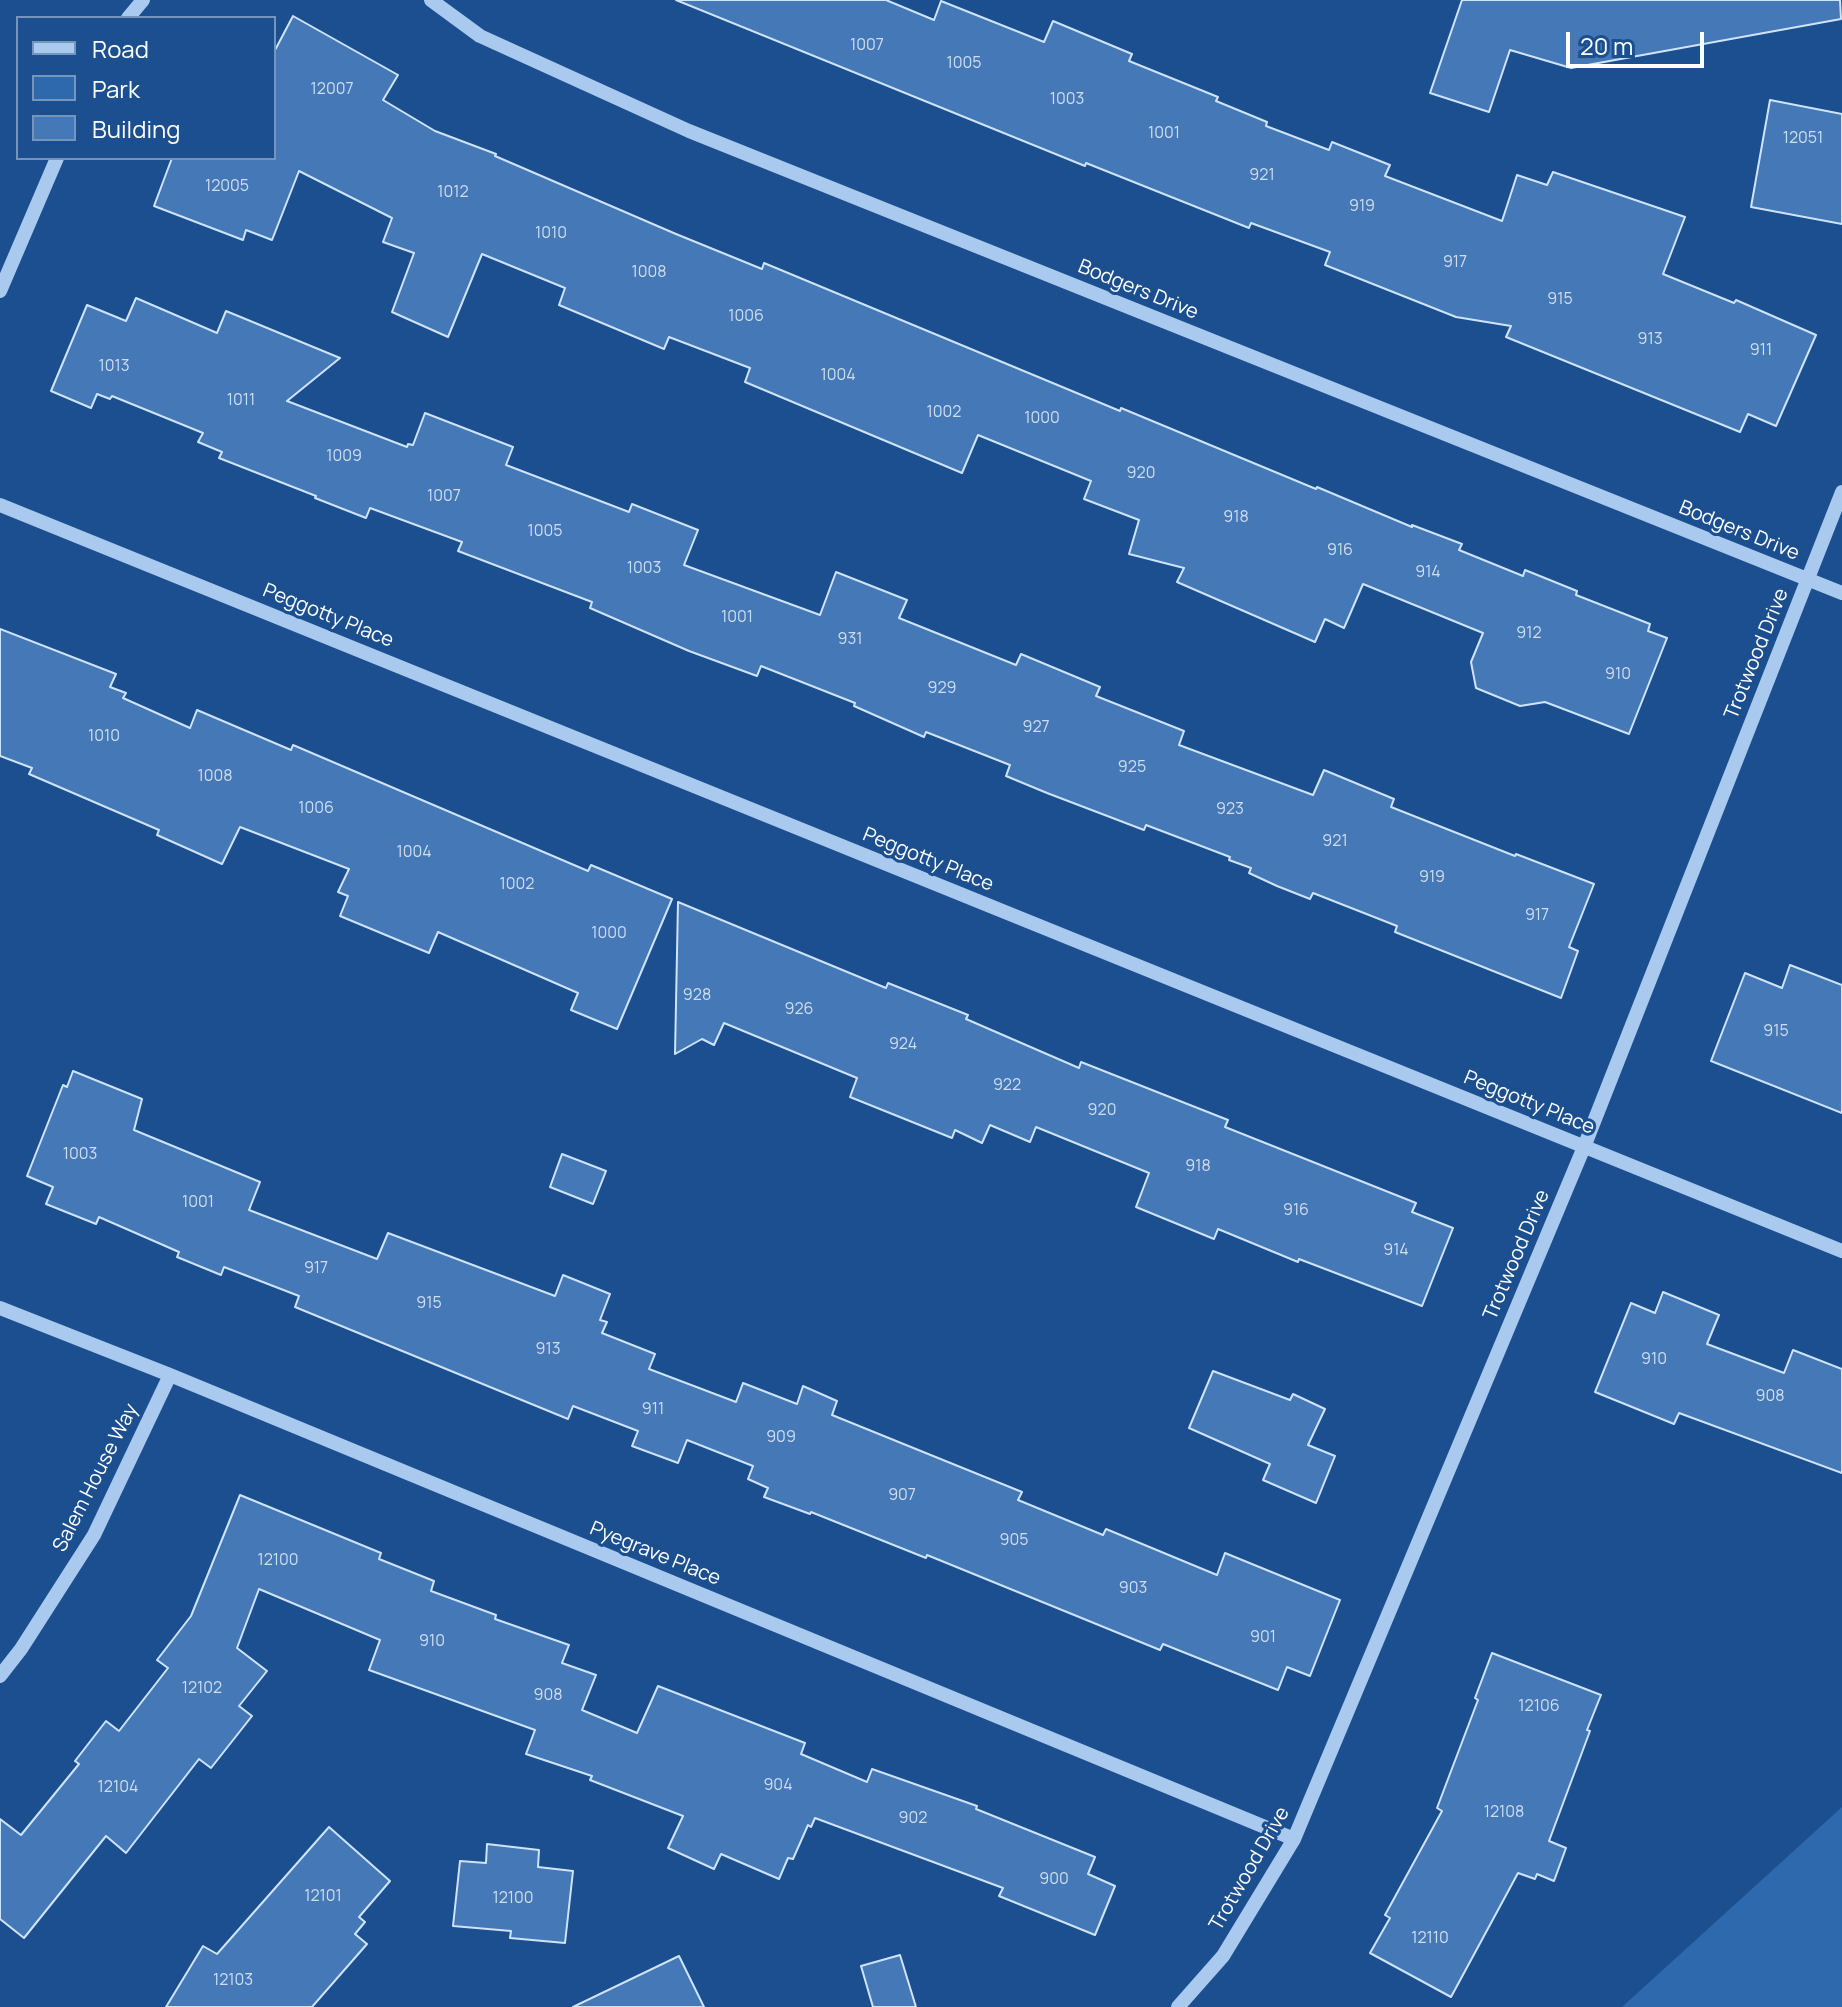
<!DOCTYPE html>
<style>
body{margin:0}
#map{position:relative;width:1842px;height:2007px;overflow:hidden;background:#1b4f8f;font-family:Manrope,sans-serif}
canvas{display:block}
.legend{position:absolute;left:16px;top:16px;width:260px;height:144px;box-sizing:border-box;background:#1b4f8f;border:2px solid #7695bc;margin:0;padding:10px 14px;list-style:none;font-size:24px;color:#fff}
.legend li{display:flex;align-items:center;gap:16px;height:40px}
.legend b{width:40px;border:2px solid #7695bc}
.scale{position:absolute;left:1566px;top:32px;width:138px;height:36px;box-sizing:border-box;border:4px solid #fff;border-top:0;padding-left:10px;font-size:24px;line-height:28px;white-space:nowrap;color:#fff;-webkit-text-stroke:6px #1b4f8f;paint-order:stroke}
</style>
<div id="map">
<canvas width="1842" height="2007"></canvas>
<ul class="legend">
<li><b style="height:10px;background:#a9c9ee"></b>Road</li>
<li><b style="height:22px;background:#2e69ad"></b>Park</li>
<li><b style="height:22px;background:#4478b7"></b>Building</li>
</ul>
<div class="scale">20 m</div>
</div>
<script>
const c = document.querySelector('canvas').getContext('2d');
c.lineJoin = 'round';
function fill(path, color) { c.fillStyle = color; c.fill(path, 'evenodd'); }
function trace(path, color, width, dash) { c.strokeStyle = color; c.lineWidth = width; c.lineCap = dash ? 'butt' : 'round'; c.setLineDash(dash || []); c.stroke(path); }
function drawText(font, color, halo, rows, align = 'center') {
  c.font = font + ' Manrope,sans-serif'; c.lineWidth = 6; c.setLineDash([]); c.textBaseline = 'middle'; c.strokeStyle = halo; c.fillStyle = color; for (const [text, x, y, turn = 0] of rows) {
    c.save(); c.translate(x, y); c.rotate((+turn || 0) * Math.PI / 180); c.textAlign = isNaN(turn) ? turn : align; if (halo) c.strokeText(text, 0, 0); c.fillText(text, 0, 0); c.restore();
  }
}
fill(new Path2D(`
 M1842 1807V2007H1622Z`), '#2e69ad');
const building = new Path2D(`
 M676 0H886L934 20 941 1 1044 42 1053 21 1132 54 1129 61 1218 97 1216 101 1267 122 1266 126 1329 150 1332 142 1390 165 1385 176 1502 221 1517 175 1547 185 1553 172 1685 217 1663 274 1734 303 1736 300 1816 335 1776 426 1748 414 1740 432 1506 337 1511 326 1456 317 1325 265 1330 252 1251 223 1249 228 1086 163 1085 166Z
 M1462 0H1840L1841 19 1571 68 1510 50 1489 112 1430 93Z
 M293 16 398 75 383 100 435 131 496 154 495 156 676 234 762 269 764 263 1120 411 1121 408 1316 489 1317 487 1412 527V525L1462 544 1459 550 1523 576 1525 570 1577 591 1576 595 1650 624 1648 631 1667 638 1629 734 1545 702 1520 706 1476 688 1471 662 1483 633 1363 584 1344 628 1325 619 1315 642 1177 582 1184 568 1129 554 1139 520 1084 499 1091 481 978 435 962 473 745 382 750 368 669 337 664 349 559 305 565 288 482 254 448 337 392 312 414 253 383 242 392 218 299 171 272 240 246 230 243 240 154 206 172 158H275L274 52Z
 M1770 100 1842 114V224L1751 207Z
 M136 298 217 333 226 311 340 358 287 401 407 447 408 444 413 445 425 413 513 447 506 465 629 512 632 504 698 530 684 565 820 615 836 572 907 600 899 618 1016 665 1021 654 1100 687 1096 696 1184 731 1179 745 1313 795 1324 770 1394 799 1391 807 1515 856 1516 854 1594 884 1569 947 1578 951 1561 998 1395 932 1397 926 1313 893 1310 899 1277 886 1249 873 1251 868 1229 860 1230 857 1146 825 1144 830 1047 793 1006 776 1010 765 926 732 924 737 854 706 855 703 761 666 757 676 689 651 590 608 592 602 458 551 462 542 370 508 366 518 315 498 316 496 219 458 222 452 198 442 203 433 112 396 110 399 97 394 91 408 51 391 87 305 126 321Z
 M0 629 116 674 110 687 126 693 123 698 190 728 197 710 291 750 293 745 588 871 591 865 672 899 617 1029 571 1010 578 993 438 932 429 953 340 916 348 896 338 892 349 869 240 827 222 864 157 835 159 830 29 774 32 768 0 756Z
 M678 902 886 988 888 983 968 1015 966 1019 1079 1068 1081 1062 1228 1120 1225 1127 1416 1203 1412 1212 1453 1228 1422 1306 1299 1259 1298 1262 1218 1229 1214 1239 1136 1207 1149 1173 1036 1127 1030 1142 990 1125 982 1143 955 1130 952 1138 850 1097 857 1078 724 1023 714 1045 702 1039 675 1054Z
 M1790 965 1842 985V1113L1711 1061 1745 973 1782 988Z
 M73 1071 142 1099 134 1130 260 1182 249 1210 377 1259 388 1233 555 1296 563 1275 610 1294 600 1320 607 1322 602 1333 655 1354 649 1369 736 1402 743 1383 797 1404 803 1386 837 1401 832 1415 1022 1492 1018 1500 1103 1535 1106 1529 1217 1575 1225 1553 1340 1600 1310 1676 1287 1667 1278 1690 1163 1644 1160 1650 927 1555 926 1558 811 1512 810 1514 764 1497 768 1488 748 1479 753 1466 687 1440 678 1463 632 1446 638 1431 573 1406 568 1419 295 1307 299 1296 224 1267 221 1275 177 1257 179 1252 99 1217 96 1224 46 1204 53 1187 27 1176 63 1085 67 1087Z
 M562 1154 606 1171 593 1204 550 1187Z
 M1663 1292 1719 1315 1707 1344 1784 1373 1793 1350 1842 1369V1473L1679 1413 1674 1424 1595 1392 1631 1303 1655 1313Z
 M1213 1371 1290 1400 1293 1394 1325 1409 1308 1445 1335 1456 1316 1503 1263 1480 1270 1464 1189 1428Z
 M240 1495 381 1553 379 1559 434 1581 431 1591 496 1615 495 1619 569 1645 562 1663 596 1675 582 1710 637 1733 658 1686 805 1743 801 1754 867 1782 872 1769 977 1806 976 1809 1095 1857 1088 1874 1115 1886 1095 1935 999 1896 1003 1888 815 1818 811 1827 808 1825 793 1859 788 1858 779 1879 721 1854 714 1869 668 1848 683 1816 590 1780 592 1776 526 1754 535 1730 369 1670 380 1640 259 1589 237 1648 267 1671 239 1706 252 1716 211 1768 199 1759 126 1853 106 1836 24 1938 0 1919V1819L21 1835 79 1764 75 1761 106 1721 119 1731 168 1668 157 1660 191 1616Z
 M1492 1653 1601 1695 1587 1730 1590 1731 1549 1841 1566 1848 1554 1881 1537 1874 1535 1879 1518 1873 1451 1997 1370 1953 1390 1918 1385 1915 1442 1811 1437 1808 1478 1700 1475 1698Z
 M329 1827 390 1881 359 1917 365 1922 355 1934 367 1944 312 2007H166L203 1946 217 1954Z
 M487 1844 539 1850 538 1867 573 1871 565 1943 510 1938 511 1931 453 1926 460 1861 486 1863Z
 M900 1955 916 2007H873L861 1966Z
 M679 1956 704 2007H573Z`);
fill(building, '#4478b7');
trace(building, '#cfe3fa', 2);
trace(new Path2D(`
 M431 0 480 36 689 131 1842 593
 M128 18 143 0
 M0 291 57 158
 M0 505 1842 1251
 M0 1308 170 1375 1294 1839
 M0 1676 21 1649 94 1535 170 1375
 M1178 2007 1223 1956 1294 1839 1584 1147 1842 492`), '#a9c9ee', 14);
drawText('16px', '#d0dded', null, [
 ["1007",867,46],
 ["1005",964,64],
 ["12007",332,90],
 ["1003",1067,100],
 ["1001",1164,134],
 ["12051",1803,139],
 ["921",1262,176],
 ["12005",227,187],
 ["1012",453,193],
 ["919",1362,207],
 ["1010",551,234],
 ["917",1455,263],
 ["1008",649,273],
 ["915",1560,300],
 ["1006",746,317],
 ["913",1650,340],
 ["911",1761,351],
 ["1013",114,367],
 ["1004",838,376],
 ["1011",241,401],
 ["1002",944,413],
 ["1000",1042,419],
 ["1009",344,457],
 ["920",1141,474],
 ["1007",444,497],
 ["918",1236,518],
 ["1005",545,532],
 ["916",1340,551],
 ["1003",644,569],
 ["914",1428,573],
 ["1001",737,618],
 ["912",1529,634],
 ["931",850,640],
 ["910",1618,675],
 ["929",942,689],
 ["927",1036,728],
 ["1010",104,737],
 ["925",1132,768],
 ["1008",215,777],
 ["1006",316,809],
 ["923",1230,810],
 ["921",1335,842],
 ["1004",414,853],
 ["919",1432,878],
 ["1002",517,885],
 ["917",1537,916],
 ["1000",609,934],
 ["928",697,996],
 ["926",799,1010],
 ["915",1776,1032],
 ["924",903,1045],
 ["922",1007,1086],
 ["920",1102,1111],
 ["1003",80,1155],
 ["918",1198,1167],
 ["1001",198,1203],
 ["916",1296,1211],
 ["914",1396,1251],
 ["917",316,1269],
 ["915",429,1304],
 ["913",548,1350],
 ["910",1654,1360],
 ["908",1770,1397],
 ["911",653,1410],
 ["909",781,1438],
 ["907",902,1496],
 ["905",1014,1541],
 ["12100",278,1561],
 ["903",1133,1589],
 ["901",1263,1638],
 ["910",432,1642],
 ["12102",202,1689],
 ["908",548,1696],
 ["12106",1539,1707],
 ["904",778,1786],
 ["12104",118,1788],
 ["12108",1504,1813],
 ["902",913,1819],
 ["900",1054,1880],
 ["12101",323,1897],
 ["12100",513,1899],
 ["12110",1430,1939],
 ["12103",233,1981]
]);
drawText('20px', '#fff', '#1b4f8f', [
 ["Bodgers Drive",1138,290,22],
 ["Bodgers Drive",1739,531,22],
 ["Peggotty Place",328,616,22],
 ["Trotwood Drive",1757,654,-68],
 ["Peggotty Place",928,860,22],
 ["Peggotty Place",1529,1103,22],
 ["Trotwood Drive",1517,1255,-67],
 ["Salem House Way",96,1478,-63],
 ["Pyegrave Place",655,1554,22],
 ["Trotwood Drive",1250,1869,-60]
]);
</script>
